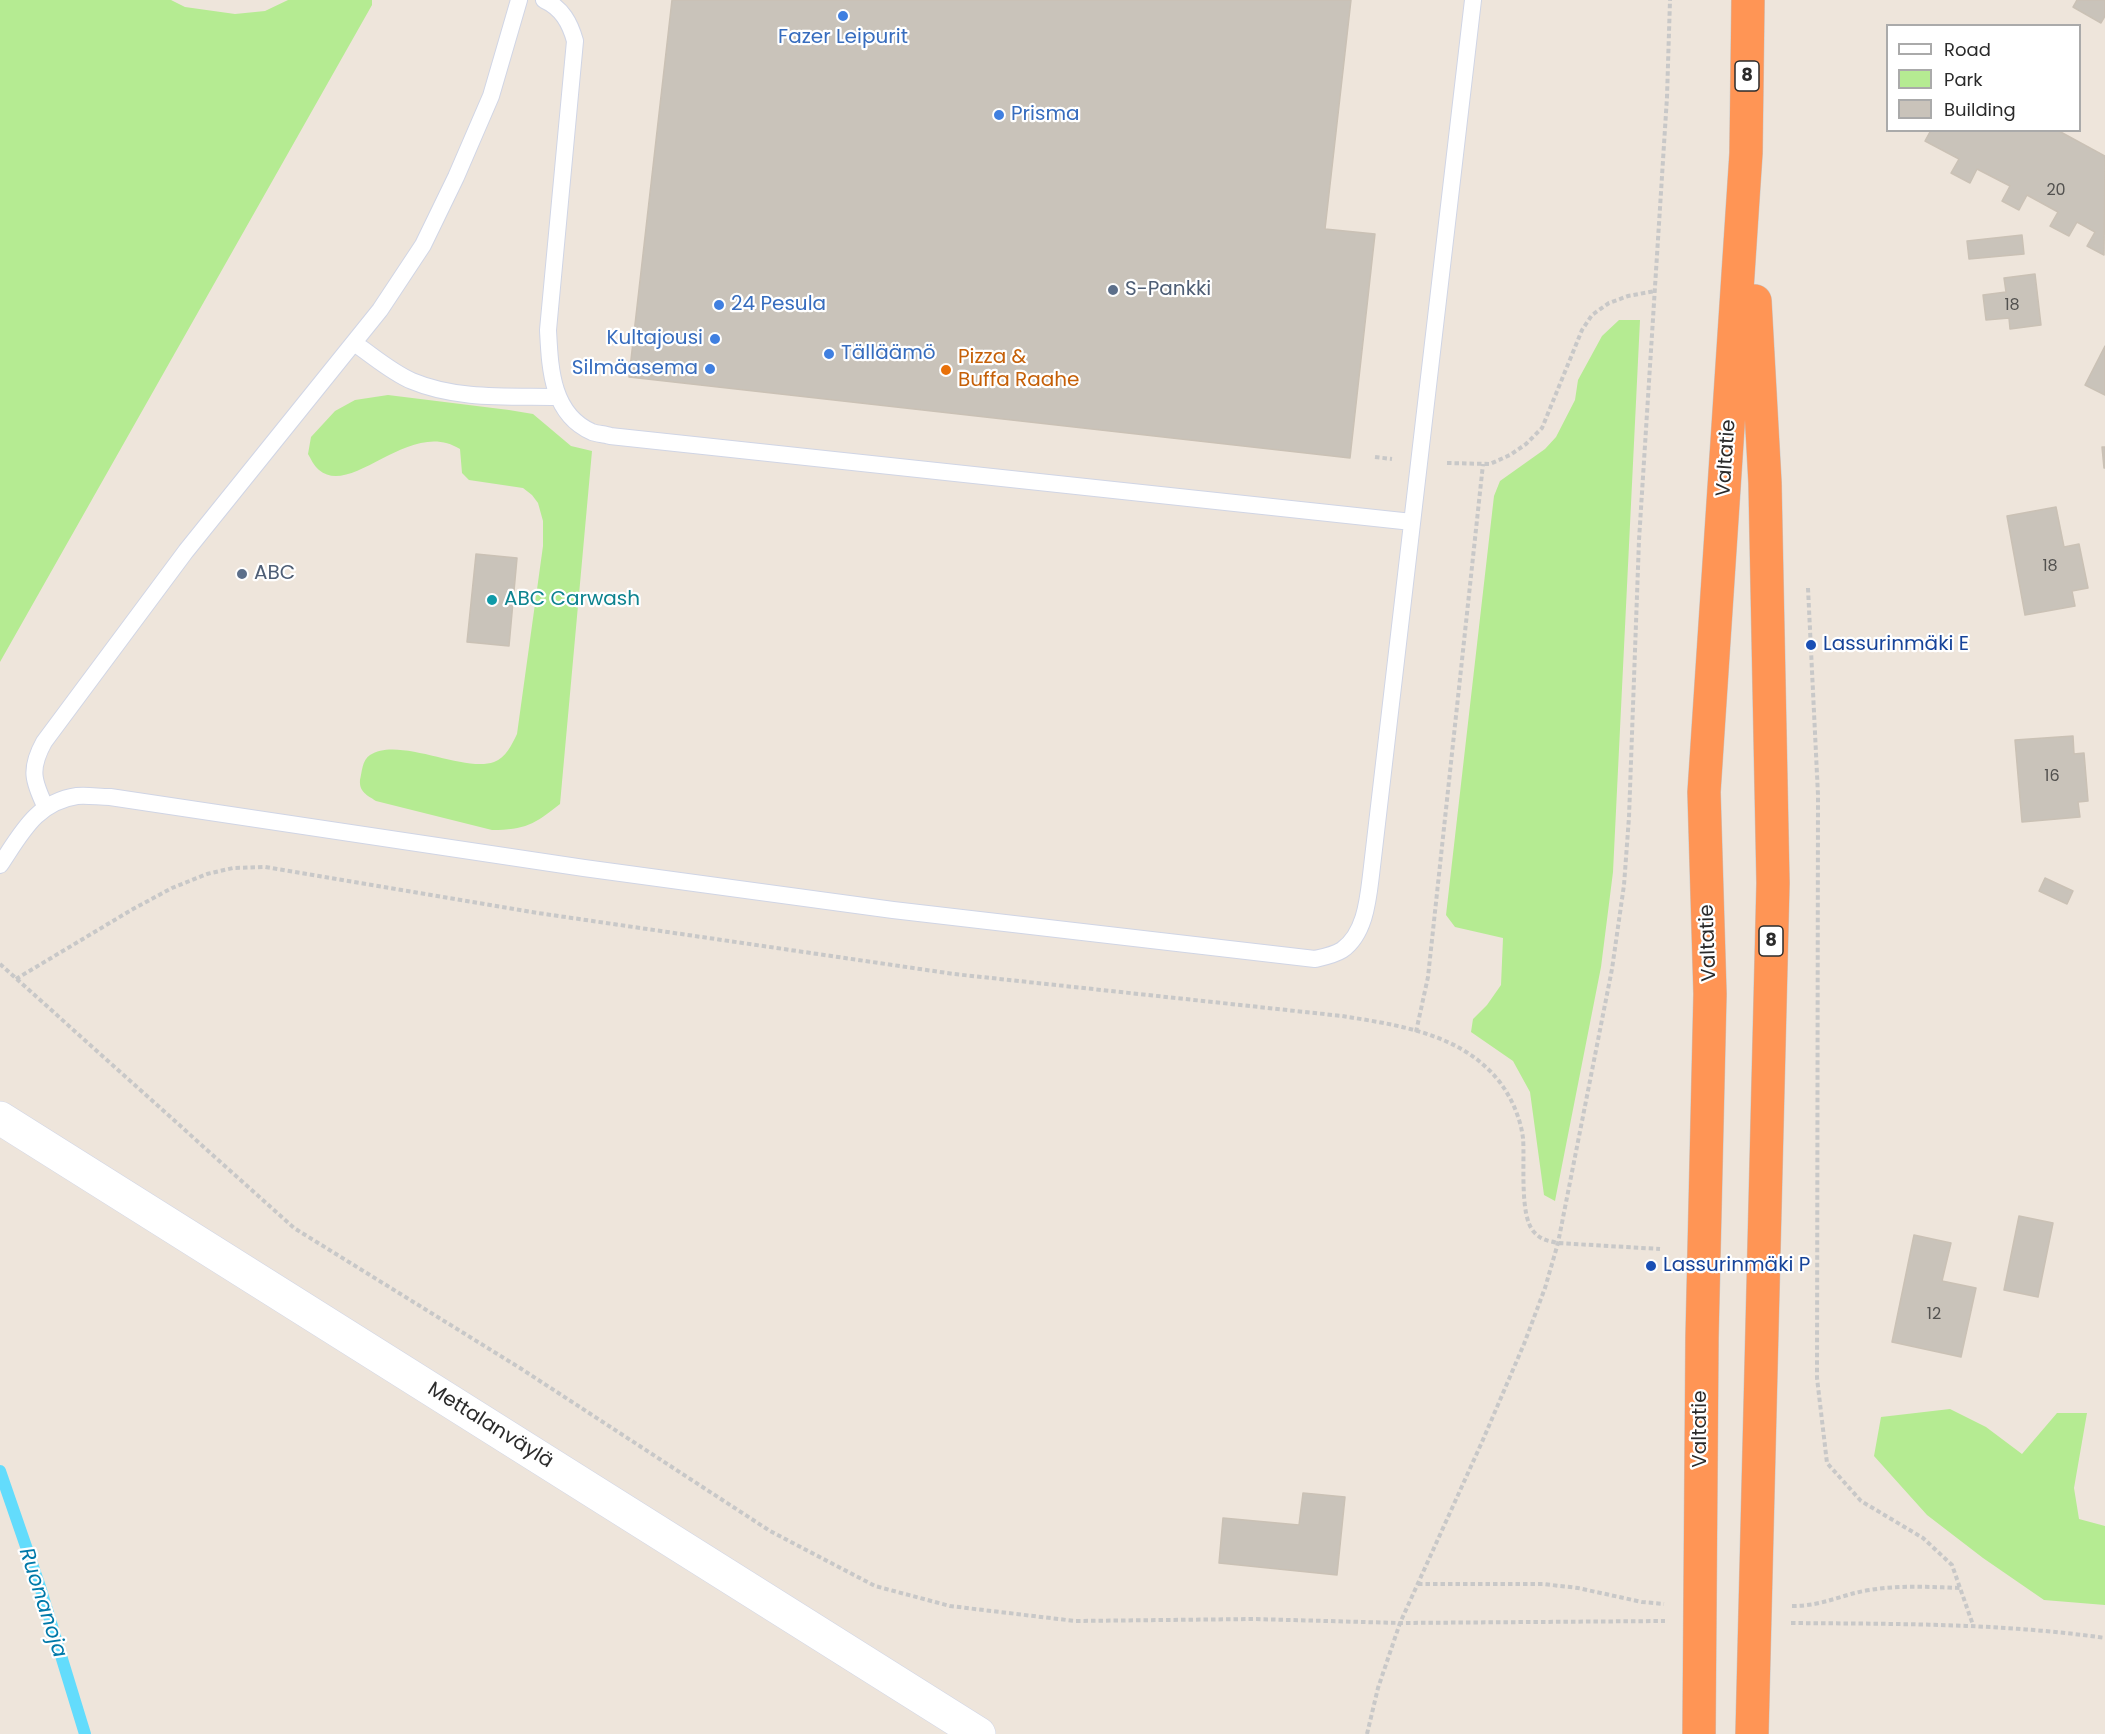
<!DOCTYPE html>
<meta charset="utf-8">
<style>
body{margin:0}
#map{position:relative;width:2105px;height:1734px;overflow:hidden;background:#eee5db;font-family:Poppins,sans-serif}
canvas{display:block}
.legend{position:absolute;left:1886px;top:24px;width:195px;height:108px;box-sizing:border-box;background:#fff;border:2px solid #aaa;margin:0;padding:8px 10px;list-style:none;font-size:18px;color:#2b2b2b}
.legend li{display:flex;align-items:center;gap:12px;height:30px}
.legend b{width:30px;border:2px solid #aaa}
</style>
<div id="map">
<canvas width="2105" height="1734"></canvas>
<ul class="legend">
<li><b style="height:8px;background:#fff"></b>Road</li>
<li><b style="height:16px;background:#b5eb92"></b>Park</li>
<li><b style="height:16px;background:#c9c3ba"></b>Building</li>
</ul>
</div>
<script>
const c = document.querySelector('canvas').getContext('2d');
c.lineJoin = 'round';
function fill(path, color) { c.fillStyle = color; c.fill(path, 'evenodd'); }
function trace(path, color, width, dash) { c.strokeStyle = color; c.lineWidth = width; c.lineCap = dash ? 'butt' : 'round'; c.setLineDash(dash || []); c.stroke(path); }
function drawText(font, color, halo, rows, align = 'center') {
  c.font = font + ' Poppins,sans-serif'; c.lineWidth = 4.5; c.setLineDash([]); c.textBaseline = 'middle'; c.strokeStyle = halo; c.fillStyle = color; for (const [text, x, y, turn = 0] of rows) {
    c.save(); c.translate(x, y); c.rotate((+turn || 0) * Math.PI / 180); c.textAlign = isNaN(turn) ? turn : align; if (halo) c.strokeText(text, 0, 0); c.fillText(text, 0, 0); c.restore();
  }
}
fill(new Path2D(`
 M0 0H171L185 7 235 14 265 11 288 0H372V5L0 662Z
 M1619 320H1640L1613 872 1601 967 1555 1201 1544 1195 1530 1092 1513 1061 1471 1032 1473 1019 1487 1005 1501 985 1503 938 1455 927 1446 915 1494 496 1500 481 1545 449 1556 437 1575 400 1578 380 1602 336Z
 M388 395 509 410 533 414 571 446 592 451 560 804C535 824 525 830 492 830L376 801C367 795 359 792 360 780 362 772 362 760 370 755 399 736 464 773 494 762 506 758 512 744 517 734L543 546V521L538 503 532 495 523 488 469 480 462 473 460 449C410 417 352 498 319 470 314 466 311 459 308 454L311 437 335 411 355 400Z
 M1950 1409 1986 1427 2022 1454 2057 1413H2087L2074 1488 2079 1519 2105 1526V1605L2044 1600 1983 1558 1927 1515 1874 1456 1881 1417Z`), '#b5eb92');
trace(new Path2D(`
 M0 1471 40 1587 85 1734`), '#63dcfc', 12);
const building = new Path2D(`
 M672 0H1351L1325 229 1375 234 1350 458 629 377Z
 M2077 0H2105V16L2101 23 2073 7Z
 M1931 130H2057L2105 156 2104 255 2087 246 2095 232 2077 222 2069 236 2050 226 2058 212 2027 195 2019 210 2002 201 2010 186 1977 169 1970 183 1951 173 1959 159 1925 141Z
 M2022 235 2024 254 1969 259 1967 241Z
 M2035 274 2041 325 2010 329 2009 318 1986 320 1983 295 2006 292 2004 278Z
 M2105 346V395L2085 385Z
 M2102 447H2105V468H2104Z
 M2056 507 2064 547 2079 544 2088 588 2072 591 2075 606 2025 615 2007 516Z
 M476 554 517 558 509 646 467 642Z
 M2073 736 2074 754 2084 753 2088 801 2078 802 2080 817 2022 822 2015 740Z
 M2045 878 2073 891 2067 904 2039 891Z
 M2019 1216 2053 1223 2038 1297 2004 1290Z
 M1914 1235 1951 1243 1942 1281 1976 1288 1961 1357 1892 1342Z
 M1303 1493 1345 1497 1337 1575 1219 1563 1223 1518 1299 1525Z`);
fill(building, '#c9c3ba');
trace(building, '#cac1b5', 1.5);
const lane = new Path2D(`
 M544 0C562 8 570 23 575 41L548 330C550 367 551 414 592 432 597 434 605 434 610 436L1412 522
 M354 343C372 355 391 372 412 381 457 400 509 396 557 397
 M46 808C33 781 29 769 44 742L186 551 380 310 423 245 456 177 491 96 519 0
 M0 865C21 834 36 802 77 796 88 795 99 797 110 797L584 868 893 910 1315 959C1324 957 1334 955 1342 950 1365 934 1368 900 1371 875L1473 0`);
const street = new Path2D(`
 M0 1118 979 1734`);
const highway = new Path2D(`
 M1699 1734 1702 1338 1710 994 1704 792 1746 153 1748 0
 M1752 1734 1773 883 1765 483 1755 301`);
trace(lane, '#d0d5e5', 18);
trace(street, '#d0d5e5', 34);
trace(highway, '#c8c8c8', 34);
trace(new Path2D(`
 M1375 457 1392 459
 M1447 463 1490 464 1510 455 1526 444 1542 428 1582 330 1592 315 1609 303 1628 296 1655 291
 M1808 588 1818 795 1817 1378 1827 1463 1861 1501 1923 1538 1952 1565 1973 1625
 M0 964 294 1228 520 1368 770 1531 875 1586 950 1606 1075 1621 1254 1619 1400 1623 1665 1621
 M16 979 133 909 172 888 207 874 233 868 265 867 538 913 954 974 1342 1016C1392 1024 1451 1032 1489 1070 1507 1087 1520 1114 1523 1138 1525 1161 1519 1216 1534 1232 1541 1240 1549 1241 1558 1243L1660 1249
 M1416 1032 1428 977 1483 464
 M1418 1584H1543L1578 1588 1642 1602 1664 1604
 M1792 1606C1824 1606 1842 1594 1870 1590 1900 1585 1930 1587 1960 1588
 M1791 1623C1896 1624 2001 1623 2105 1638
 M1367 1734 1378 1688 1400 1623 1482 1442 1524 1344 1545 1288 1558 1243 1612 969 1624 885 1629 817 1639 540 1667 97 1670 0`), '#c8c8c8', 4, [4.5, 3]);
trace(lane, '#fff', 16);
trace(street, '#fff', 33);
trace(highway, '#ff9555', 33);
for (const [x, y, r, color] of [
 [843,16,6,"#3f7fe0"],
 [999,115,6,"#3f7fe0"],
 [1113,290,6,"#5c6f8a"],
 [719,305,6,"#3f7fe0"],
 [715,339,6,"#3f7fe0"],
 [829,354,6,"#3f7fe0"],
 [710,369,6,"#3f7fe0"],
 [946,370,6,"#e8710a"],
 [242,574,6,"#5c6f8a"],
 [492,600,6,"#0f9aa8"],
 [1811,645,6,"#1a4fb4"],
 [1651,1266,6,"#1a4fb4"]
]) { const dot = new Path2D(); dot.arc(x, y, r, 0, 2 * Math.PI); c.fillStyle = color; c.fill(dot); trace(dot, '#fff', 2); }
drawText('16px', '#52514f', null, [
 ["20",2056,191],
 ["18",2012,306],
 ["18",2050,567],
 ["16",2052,777],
 ["12",1934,1315]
]);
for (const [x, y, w] of [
 [1747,76,24],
 [1771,941,24]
]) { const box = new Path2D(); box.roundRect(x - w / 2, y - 15, w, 30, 4.5); c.fillStyle = '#fff'; c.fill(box); trace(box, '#2b2b2b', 1.5); }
drawText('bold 18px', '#2b2b2b', null, [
 ["8",1747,76],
 ["8",1771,941]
]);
drawText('20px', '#366cbe', '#fff', [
 ["Fazer Leipurit",843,38,"center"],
 ["Prisma",1011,115],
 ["24 Pesula",731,305],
 ["Kultajousi",703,339,"right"],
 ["Tälläämö",841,354],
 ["Silmäasema",698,369,"right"]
], 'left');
drawText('20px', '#4e5e75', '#fff', [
 ["S-Pankki",1125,290],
 ["ABC",254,574]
], 'left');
drawText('20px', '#c56008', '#fff', [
 ["Pizza &",958,358],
 ["Buffa Raahe",958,381]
], 'left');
drawText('20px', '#2b2b2b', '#fff', [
 ["Valtatie",1727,458,-86],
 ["Valtatie",1709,943,-92],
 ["Mettalanväylä",490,1426,32],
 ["Valtatie",1701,1429,-90]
]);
drawText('20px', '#0d838f', '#fff', [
 ["ABC Carwash",504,600]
], 'left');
drawText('20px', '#164399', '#fff', [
 ["Lassurinmäki E",1823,645],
 ["Lassurinmäki P",1663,1266]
], 'left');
drawText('italic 21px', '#0079a9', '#fff', [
 ["Ruonanoja",42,1603,72]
]);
</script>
